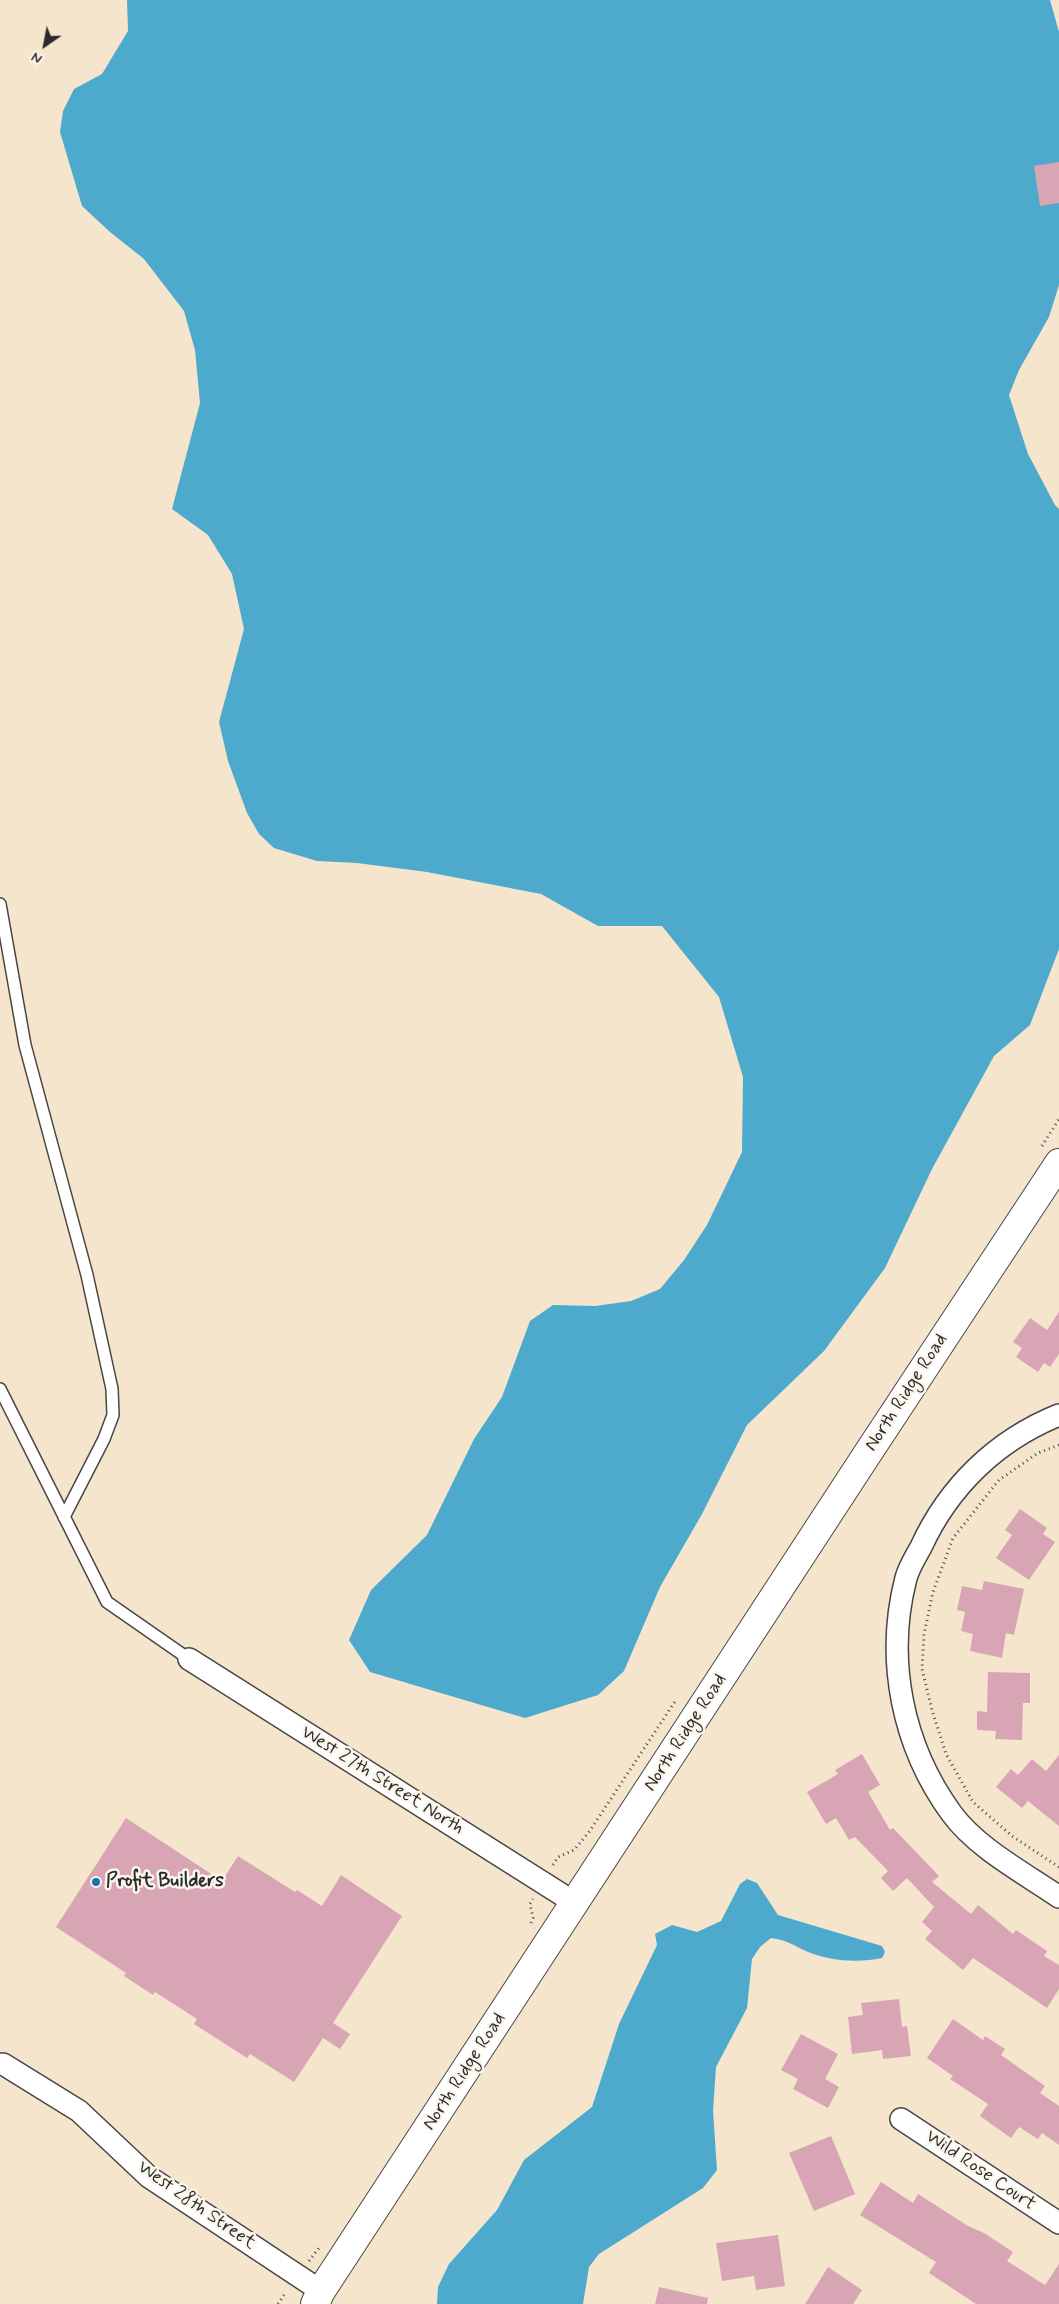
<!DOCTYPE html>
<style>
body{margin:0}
#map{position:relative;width:1059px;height:2304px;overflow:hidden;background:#f5e5cd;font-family:Mynerve,sans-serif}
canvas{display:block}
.north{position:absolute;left:20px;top:20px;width:50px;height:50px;-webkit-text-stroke:4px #fbf7ec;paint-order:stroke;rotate:213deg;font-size:14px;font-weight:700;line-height:20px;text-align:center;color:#2b2b2b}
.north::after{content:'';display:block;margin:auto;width:18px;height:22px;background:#2b2b2b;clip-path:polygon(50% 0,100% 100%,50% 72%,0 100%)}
</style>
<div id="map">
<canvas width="1059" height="2304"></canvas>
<div class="north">N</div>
</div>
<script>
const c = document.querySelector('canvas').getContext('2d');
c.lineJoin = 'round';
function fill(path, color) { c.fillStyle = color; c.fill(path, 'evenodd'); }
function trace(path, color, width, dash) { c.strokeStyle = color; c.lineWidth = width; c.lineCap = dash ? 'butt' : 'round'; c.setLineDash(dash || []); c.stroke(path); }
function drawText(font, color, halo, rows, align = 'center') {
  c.font = font + ' Mynerve,sans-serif'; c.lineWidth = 5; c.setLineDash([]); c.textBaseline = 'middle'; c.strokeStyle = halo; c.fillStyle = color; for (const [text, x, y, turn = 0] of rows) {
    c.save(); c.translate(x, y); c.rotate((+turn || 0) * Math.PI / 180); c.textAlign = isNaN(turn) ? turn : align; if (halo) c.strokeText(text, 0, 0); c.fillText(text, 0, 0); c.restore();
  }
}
fill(new Path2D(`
 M127 0H1050L1059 32V285L1049 317 1019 370 1009 395 1028 454 1055 505 1059 509V949L1030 1025 994 1056 932 1169 885 1268 824 1351 747 1425 702 1514 660 1587 624 1671 598 1695 525 1718 370 1672 349 1640 371 1590 427 1535 474 1439 502 1397 530 1321 553 1305 595 1306 631 1301 660 1289 684 1260 707 1225 742 1152 743 1077 719 997 662 926H598L541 894 427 872 357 863 317 861 274 848 259 834 247 813 228 761 219 722 244 629 232 574 208 535 172 509 200 403 195 350 184 311 144 259 110 232 82 206 60 132 63 111 74 89 102 74 128 31Z
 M747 1879 757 1883 778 1915 882 1946 885 1952 882 1958C858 1963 830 1961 808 1952 793 1945 787 1940 771 1938L760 1947 752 1959 747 2008 716 2067 713 2111 717 2170 703 2188 599 2254 589 2267 583 2304H437L438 2287 449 2264 497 2210 524 2160 592 2107 619 2024 657 1945 655 1934 672 1925 697 1932 721 1921 740 1884Z`), '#4daacc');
fill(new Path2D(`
 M1059 162V203L1040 206 1034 166Z
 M1059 1312V1354L1050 1367 1044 1363 1038 1372 1016 1357 1022 1348 1013 1342 1030 1318 1047 1330Z
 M1020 1509 1047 1528 1043 1534 1055 1542 1029 1580 996 1558 1012 1535 1005 1530Z
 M984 1581 1024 1589 1014 1635 1006 1633 1002 1658 970 1651 973 1634 961 1631 965 1612 957 1610 962 1586 982 1590Z
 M988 1672 1030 1673V1703H1023L1022 1740 995 1739 996 1731 977 1730V1711L987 1712Z
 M862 1754 880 1785 868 1792 890 1830 893 1828 939 1876 932 1882 971 1914 978 1905 1013 1934 1016 1930 1047 1951 1044 1956 1059 1965V1989L1047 2008 973 1958 963 1970 925 1939 932 1931 922 1922 934 1907 907 1878 893 1891 881 1878 888 1871 855 1837 849 1840 836 1818 826 1824 807 1792 838 1774 835 1770Z
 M1059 1755V1826L1028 1801 1022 1808 996 1787 1011 1769 1018 1775 1032 1759 1046 1771Z
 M126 1818 222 1881 238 1856 295 1892 297 1890 322 1906 341 1875 402 1916 333 2023 350 2034 340 2049 323 2038 294 2082 250 2054 247 2058 194 2024 197 2019 155 1992 153 1995 124 1976 126 1973 56 1927Z
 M899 1999 902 2027 907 2026 911 2056 883 2059 882 2050 852 2054 848 2017 863 2015 861 2003Z
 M953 2019 983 2040 985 2036 1005 2049 1001 2055 1045 2086 1040 2093 1059 2106V2145L1042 2133 1038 2139 1019 2127 1011 2138 980 2116 988 2104 950 2079 953 2076 927 2058Z
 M801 2034 838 2054 825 2079 839 2087 828 2108 793 2089 798 2079 781 2070Z
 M831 2136 855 2194 814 2211 789 2153Z
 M881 2182 913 2203 918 2194 968 2226 984 2233 1013 2252 1007 2261 1045 2285 1059 2264V2304H976L929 2273 936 2262 860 2215Z
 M778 2235 785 2286 756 2290 754 2276 722 2281 716 2243Z
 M828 2267 862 2290 853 2304H805Z
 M659 2287 708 2298 707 2304H655Z`), '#d8a5b4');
const lane = new Path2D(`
 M0 904 25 1045 87 1275 112 1389 113 1415 104 1439 64 1517
 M0 1389 107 1602 189 1659`);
const street = new Path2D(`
 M1059 1415C997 1440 949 1486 921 1547 916 1556 909 1567 906 1578 885 1659 902 1746 952 1814 977 1848 1024 1873 1059 1897
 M189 1659 575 1903
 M3 2064 79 2111 149 2177 321 2291
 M901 2119 1059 2223`);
const secondary = new Path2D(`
 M315 2304 321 2291 864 1459 1059 1163`);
trace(lane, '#494743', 14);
trace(street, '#494743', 24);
trace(secondary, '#494743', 30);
trace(new Path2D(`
 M1042 1146 1059 1119
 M1059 1445 1038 1453 999 1480 953 1538 933 1592 924 1634 922 1669 932 1710 946 1754 973 1802 1012 1836 1059 1867
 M553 1865 558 1857 574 1850 589 1832 676 1700
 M531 1923 533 1918 530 1904 533 1899
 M309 2261 319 2248
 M278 2304 286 2292`), '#494743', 3, [1, 4]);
trace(lane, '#fff', 11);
trace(street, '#fff', 21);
trace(secondary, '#fff', 28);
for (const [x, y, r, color] of [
 [96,1882,5,"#1f6fb2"]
]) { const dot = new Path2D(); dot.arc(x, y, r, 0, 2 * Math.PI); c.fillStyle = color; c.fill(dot); trace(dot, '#fbf7ec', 2); }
drawText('19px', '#2b2b2b', '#fbf7ec', [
 ["North Ridge Road",907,1393,-57],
 ["North Ridge Road",686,1733,-57],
 ["West 27th Street North",382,1781,32],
 ["North Ridge Road",465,2072,-57],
 ["Wild Rose Court",980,2171,34],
 ["West 28th Street",196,2206,35]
]);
drawText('bold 19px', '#2b2b2b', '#fbf7ec', [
 ["Profit Builders",106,1882]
], 'left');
</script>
